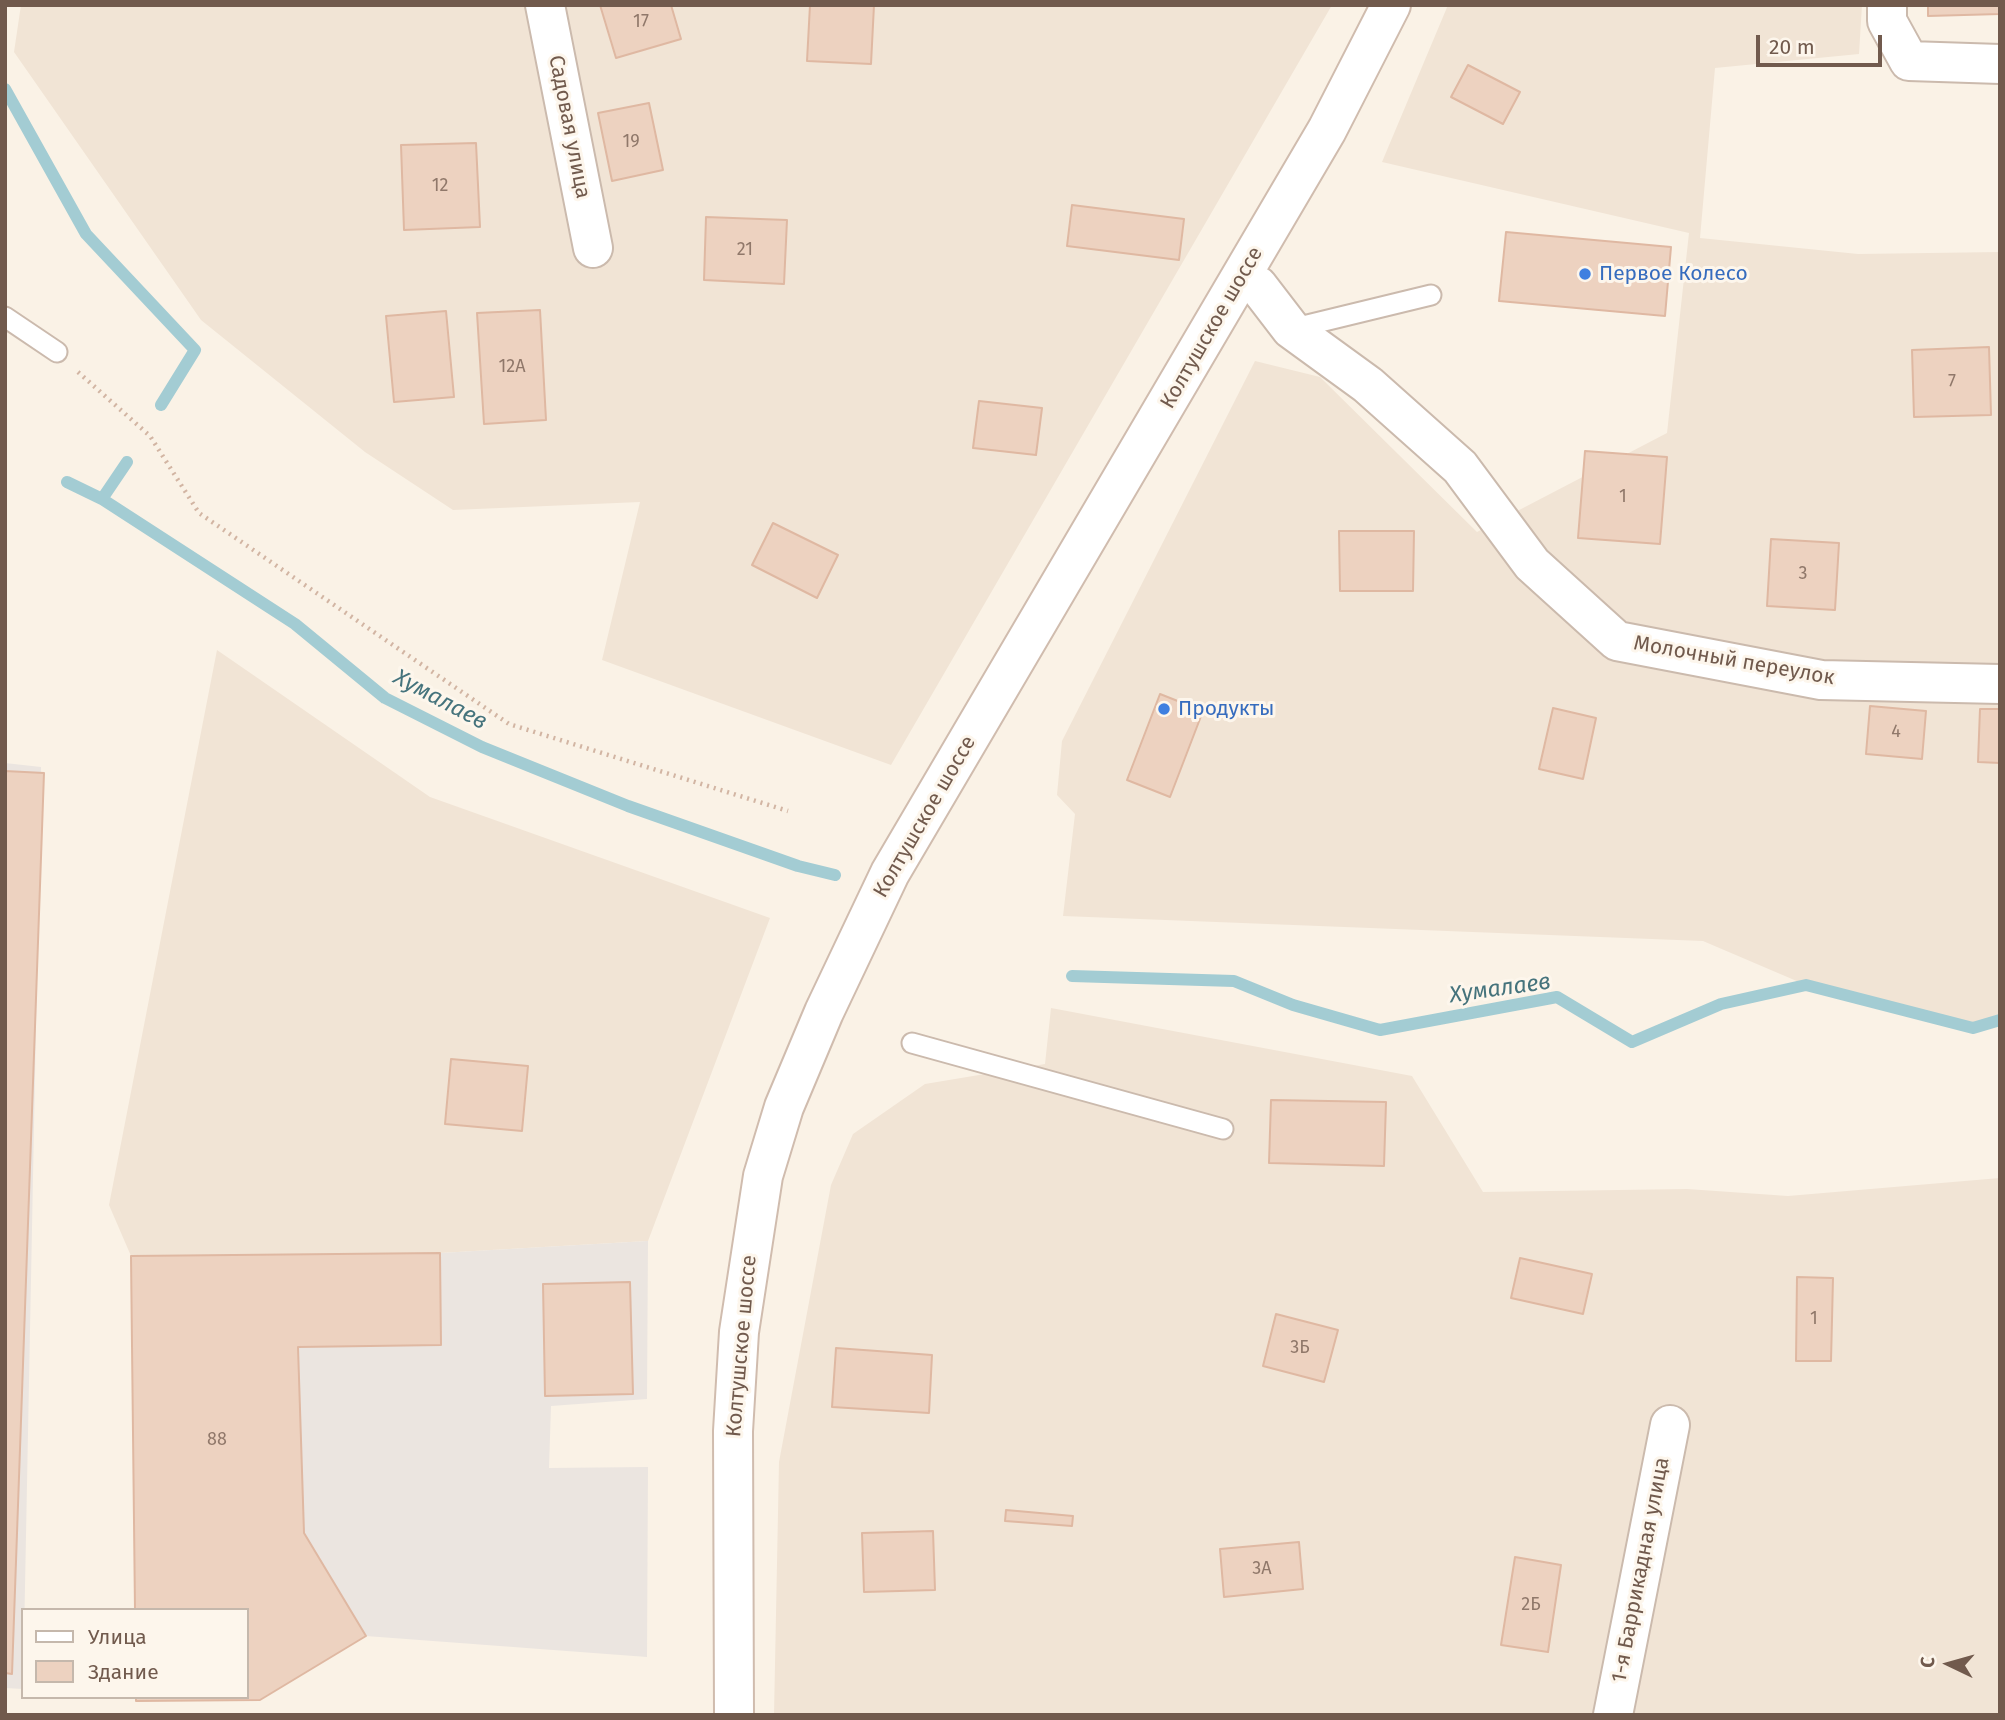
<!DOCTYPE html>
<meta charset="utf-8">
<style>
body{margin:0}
#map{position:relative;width:2005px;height:1720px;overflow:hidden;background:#faf2e6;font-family:"Fira Sans",sans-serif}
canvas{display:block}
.frame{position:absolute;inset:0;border:7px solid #715a4d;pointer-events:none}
.legend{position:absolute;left:21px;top:1608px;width:228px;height:91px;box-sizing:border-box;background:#fdf6ec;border:2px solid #c5b8ac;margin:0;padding:9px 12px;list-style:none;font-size:21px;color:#715a4d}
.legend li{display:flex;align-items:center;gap:14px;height:35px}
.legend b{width:35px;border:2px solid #c5b8ac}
.north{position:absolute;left:1914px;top:1629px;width:70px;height:70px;-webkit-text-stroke:5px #fdf6ec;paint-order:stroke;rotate:275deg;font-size:19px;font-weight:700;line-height:28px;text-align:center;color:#715a4d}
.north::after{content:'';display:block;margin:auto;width:24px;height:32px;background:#715a4d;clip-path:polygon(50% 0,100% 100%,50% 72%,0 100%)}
.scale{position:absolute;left:1756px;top:35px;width:126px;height:32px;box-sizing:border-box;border:4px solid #715a4d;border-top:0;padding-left:9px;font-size:21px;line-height:24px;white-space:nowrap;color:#715a4d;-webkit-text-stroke:5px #fdf6ec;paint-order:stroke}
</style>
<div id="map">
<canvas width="2005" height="1720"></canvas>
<div class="frame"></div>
<ul class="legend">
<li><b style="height:9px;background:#fff"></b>Улица</li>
<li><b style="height:19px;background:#edd2c0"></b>Здание</li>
</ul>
<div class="north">С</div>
<div class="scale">20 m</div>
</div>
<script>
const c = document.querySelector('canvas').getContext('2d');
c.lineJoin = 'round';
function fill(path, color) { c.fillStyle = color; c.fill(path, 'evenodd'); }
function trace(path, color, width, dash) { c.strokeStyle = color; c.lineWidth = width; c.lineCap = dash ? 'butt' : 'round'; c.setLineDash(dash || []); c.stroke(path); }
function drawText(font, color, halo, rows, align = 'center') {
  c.font = font + ' "Fira Sans",sans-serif'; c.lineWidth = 6; c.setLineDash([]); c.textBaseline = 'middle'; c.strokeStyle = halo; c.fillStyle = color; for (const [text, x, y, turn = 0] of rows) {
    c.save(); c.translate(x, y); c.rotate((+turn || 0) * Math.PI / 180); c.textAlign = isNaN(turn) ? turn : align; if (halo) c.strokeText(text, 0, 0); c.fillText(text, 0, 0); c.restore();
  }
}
fill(new Path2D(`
 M21 5H1332L891 765 602 660 640 502 453 510 365 452 201 320 14 52Z
 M1448 5H1862L1859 54 1715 68 1700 238 1858 254 2000 252V1020L1973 1028 1806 985 1703 941 1063 916 1075 814 1057 795 1062 741 1255 361 1320 377 1477 532 1667 433 1689 233 1382 162Z
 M217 650 430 797 770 918 648 1241 440 1253 131 1256 109 1205Z
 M1051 1008 1412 1076 1483 1192 1687 1189 1788 1196 2000 1178V1715H774L779 1462 831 1185 853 1134 925 1084 1045 1064Z`), '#f1e4d5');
fill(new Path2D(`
 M5 763 41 767 23 1689 5 1688Z
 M648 1241 647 1399 551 1406 549 1468 648 1467 647 1657 366 1636 260 1700 136 1701V1697H247V1610H135L131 1256 440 1253Z`), '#ebe5e0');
trace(new Path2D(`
 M5 89 86 234 195 350 161 405
 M67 482 102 499 295 624 385 698 482 747 628 806 798 866 835 875
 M102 499 127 462
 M1072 976 1234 981 1293 1005 1380 1030 1557 997 1632 1042 1721 1004 1806 985 1973 1028 2000 1020`), '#a3ccd3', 12);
const building = new Path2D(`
 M600 5H671L681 39 616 58Z
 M810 5H874L871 64 807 61Z
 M1928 5H2000V14L1928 16Z
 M1468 65 1520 92 1503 124 1451 97Z
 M649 103 663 170 612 181 598 113Z
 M476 143 480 227 404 230 401 145Z
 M1072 205 1184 219 1179 260 1067 246Z
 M706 217 787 220 784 284 704 280Z
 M1506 232 1671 247 1665 316 1499 301Z
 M540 310 546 420 484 424 477 313Z
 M446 311 454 397 394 402 386 316Z
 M1989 347 1991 415 1914 417 1912 350Z
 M979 401 1042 408 1036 455 973 448Z
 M1585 451 1667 457 1660 544 1578 538Z
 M773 523 838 555 817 598 752 565Z
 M1339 531H1414L1413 591H1340Z
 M1771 539 1839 543 1835 610 1767 606Z
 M1160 694 1203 711 1170 797 1127 780Z
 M1870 706 1926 711 1922 759 1866 754Z
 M1553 708 1596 718 1583 779 1539 769Z
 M1980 709H2000V763L1978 762Z
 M5 771 44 773 12 1674 5 1673Z
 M451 1059 528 1066 522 1131 445 1124Z
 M1271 1100 1386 1102 1384 1166 1269 1163Z
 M440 1253 441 1345 298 1347 304 1533 366 1636 260 1700 136 1701V1697H247V1610H135L131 1256Z
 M1520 1258 1592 1274 1583 1314 1511 1298Z
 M1797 1277 1833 1278 1831 1361H1796Z
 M630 1282 633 1394 545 1396 543 1284Z
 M1276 1314 1338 1330 1324 1382 1263 1366Z
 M836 1348 932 1355 929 1413 832 1407Z
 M1006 1510 1073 1516 1072 1526 1005 1521Z
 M933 1531 935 1590 864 1592 862 1533Z
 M1299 1542 1303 1589 1224 1597 1220 1549Z
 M1515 1557 1561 1565 1548 1652 1501 1645Z`);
fill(building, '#edd2c0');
trace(building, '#dfb8a2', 2);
const lane = new Path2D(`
 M5 317 57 352
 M1291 329 1431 295
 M912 1043 1223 1129`);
const street = new Path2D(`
 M545 5 593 248
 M1887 5V21L1909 61 2000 64
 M1241 278 1258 286 1291 329 1368 385 1460 467 1532 564 1617 641 1821 680 2000 684
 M1613 1715 1670 1425`);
const secondary = new Path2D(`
 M734 1715 733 1431 739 1332 763 1176 784 1107 824 1012 890 873 1327 130 1391 5`);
trace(lane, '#cbbaad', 23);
trace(street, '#cbbaad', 42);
trace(secondary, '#d0bcae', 42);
trace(new Path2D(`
 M78 372 150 436 199 513 509 724 788 811`), '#d2b5a3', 4.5, [2, 5]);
trace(lane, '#fff', 19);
trace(street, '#fff', 38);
trace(secondary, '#fff', 38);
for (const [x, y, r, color] of [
 [1585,274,7,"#3f7fe0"],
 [1164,709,7,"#3f7fe0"]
]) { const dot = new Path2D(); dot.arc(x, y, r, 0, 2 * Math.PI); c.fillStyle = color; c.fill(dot); trace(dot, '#fdf6ec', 2.5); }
drawText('18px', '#90786a', null, [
 ["17",641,22],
 ["19",631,142],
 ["12",440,186],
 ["21",745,250],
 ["12А",512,367],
 ["7",1952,382],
 ["1",1623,497],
 ["3",1803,574],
 ["4",1896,732],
 ["1",1814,1319],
 ["3Б",1300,1348],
 ["88",217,1440],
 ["3А",1262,1569],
 ["2Б",1531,1605]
]);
drawText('21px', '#715a4d', '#fdf6ec', [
 ["Садовая улица",569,127,79],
 ["Колтушское шоссе",1212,328,-60],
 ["Молочный переулок",1734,661,10],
 ["Колтушское шоссе",925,817,-60],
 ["Колтушское шоссе",742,1346,-85],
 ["1-я Баррикадная улица",1641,1570,-79]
]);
drawText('21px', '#366cbe', '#fdf6ec', [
 ["Первое Колесо",1599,274],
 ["Продукты",1178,709]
], 'left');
drawText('italic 23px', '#45737c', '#fdf6ec', [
 ["Хумалаев",440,700,28],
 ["Хумалаев",1500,989,-8]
]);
</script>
